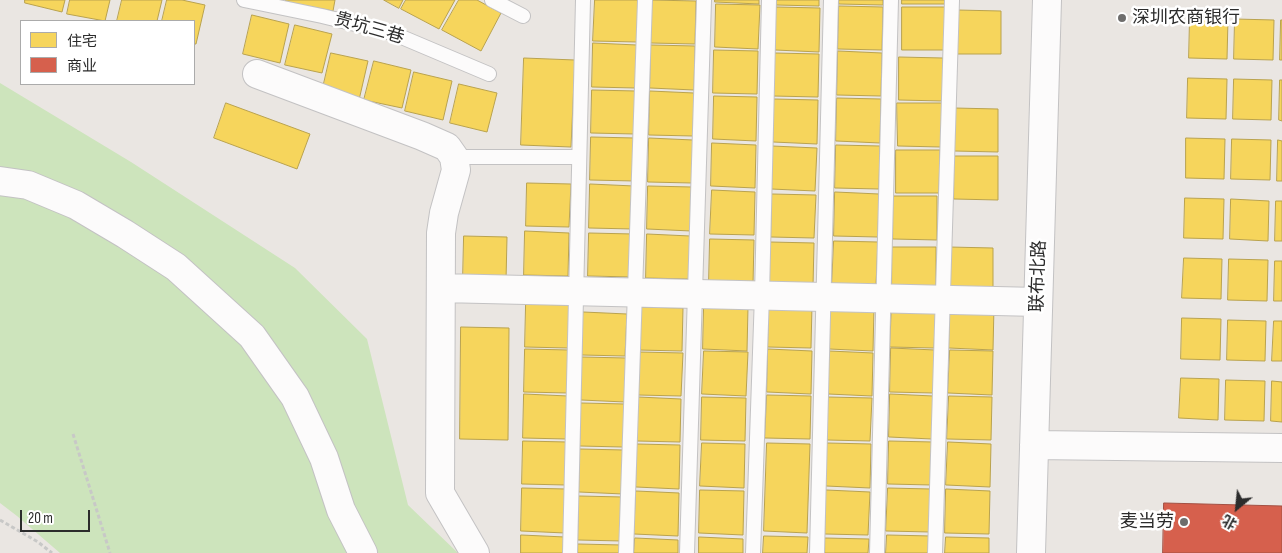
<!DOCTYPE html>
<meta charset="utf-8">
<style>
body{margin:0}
#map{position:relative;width:1282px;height:553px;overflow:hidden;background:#eae6e2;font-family:"Sofia Sans Condensed","Noto Sans SC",sans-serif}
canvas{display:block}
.legend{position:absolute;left:20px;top:20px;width:175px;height:65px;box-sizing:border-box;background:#fff;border:1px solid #ababab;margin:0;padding:6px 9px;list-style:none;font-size:15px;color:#2c2c2c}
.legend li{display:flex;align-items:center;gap:10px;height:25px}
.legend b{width:25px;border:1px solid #ababab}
.north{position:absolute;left:1212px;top:483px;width:50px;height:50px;-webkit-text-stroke:4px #fff;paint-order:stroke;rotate:208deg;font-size:14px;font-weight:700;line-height:20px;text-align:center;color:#2c2c2c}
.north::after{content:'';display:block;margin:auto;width:18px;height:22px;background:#2c2c2c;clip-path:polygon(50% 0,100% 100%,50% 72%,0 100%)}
.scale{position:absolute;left:20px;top:510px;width:70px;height:22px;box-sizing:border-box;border:2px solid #2c2c2c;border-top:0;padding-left:6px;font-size:15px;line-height:18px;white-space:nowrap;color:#2c2c2c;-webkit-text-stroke:4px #fff;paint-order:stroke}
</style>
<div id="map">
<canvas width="1282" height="553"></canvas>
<ul class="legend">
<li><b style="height:14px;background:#f6d55c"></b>住宅</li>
<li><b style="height:14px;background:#d6604d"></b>商业</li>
</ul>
<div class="north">北</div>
<div class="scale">20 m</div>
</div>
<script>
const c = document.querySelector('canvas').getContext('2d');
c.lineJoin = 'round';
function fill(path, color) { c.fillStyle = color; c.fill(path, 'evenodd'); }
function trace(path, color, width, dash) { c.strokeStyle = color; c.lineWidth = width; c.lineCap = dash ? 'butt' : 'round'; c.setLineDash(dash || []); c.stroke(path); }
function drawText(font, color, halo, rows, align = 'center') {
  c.font = font + ' "Sofia Sans Condensed","Noto Sans SC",sans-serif'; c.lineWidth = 5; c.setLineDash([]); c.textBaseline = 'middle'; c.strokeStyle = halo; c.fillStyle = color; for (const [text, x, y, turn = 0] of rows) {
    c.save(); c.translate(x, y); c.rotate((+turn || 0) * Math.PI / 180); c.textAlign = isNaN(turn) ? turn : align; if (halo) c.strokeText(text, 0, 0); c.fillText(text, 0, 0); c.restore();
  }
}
fill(new Path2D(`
 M0 83 131 162 295 268 367 339 408 505 458 553H60L17 516 0 503Z`), '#cde4bc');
const homes = new Path2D(`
 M25 0H65L62 12 25 3Z
 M70 0H110L105 21 67 14Z
 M122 0H162L157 21H117Z
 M167 0H182L205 5 196 44H194V21H162Z
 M286 0H335L333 11 286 2Z
 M384 0H403L399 8Z
 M406 0H455L439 29 401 9Z
 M459 0H477L501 13 481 51 442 30Z
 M595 0H638L637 42 593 41Z
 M652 0 696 1 695 44 651 43Z
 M715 0H759V4L715 2Z
 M776 0H819V6L776 5Z
 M839 0H883V5L839 4Z
 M902 0H945V4H902Z
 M716 4 760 5 758 49 715 47Z
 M839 6 883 7 882 50 838 49Z
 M776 7 820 8 819 52 775 50Z
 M902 7H946V50H902Z
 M957 10 1001 11V54H957Z
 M252 15 289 24 280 63 243 54Z
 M1190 17 1228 19 1227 59 1189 58Z
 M1235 19 1274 20 1273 60 1234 59Z
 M1281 20H1282V60H1280Z
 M295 25 332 34 322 73 285 65Z
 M593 43 637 45 636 88 592 87Z
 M651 45 695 46 694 90 650 88Z
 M714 50 758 51 757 94 713 93Z
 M838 51 882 53 881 96 837 95Z
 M331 53 368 61 359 100 322 92Z
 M775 53 819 54 818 97 773 96Z
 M899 57 943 58V101L899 100Z
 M524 58 575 60 571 147 521 145Z
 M374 61 411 70 402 108 364 100Z
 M414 72 452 81 443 120 405 111Z
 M1188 78 1227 79 1226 119 1187 118Z
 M1234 79 1272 80 1271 120 1233 119Z
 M1280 80H1282V121L1279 120Z
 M459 84 497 93 487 132 450 123Z
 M592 90 636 91 635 134 591 133Z
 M650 91 694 93 693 136 649 135Z
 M714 96 757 97 756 141 713 139Z
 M837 98 881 99 880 143 836 141Z
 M774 99 818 100 817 144 773 142Z
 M226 103 310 134 297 169 214 138Z
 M897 103H942L941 147 898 146Z
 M954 108 998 109V152L954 151Z
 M591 137 635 138 634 181 590 180Z
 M649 138 693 140 692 183 648 182Z
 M1186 138 1225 139 1224 179 1186 178Z
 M1232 139 1271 140 1270 180 1231 179Z
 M1278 140 1282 141V181H1277Z
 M712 143 756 145 755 188 711 186Z
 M836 145 880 146 879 189 835 188Z
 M772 146 817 148 815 191 771 189Z
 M896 150H940L939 193H896Z
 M954 156H998V200L954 199Z
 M527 183 571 184 569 227 526 226Z
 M590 184 634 186 633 229 589 228Z
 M648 186 692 187 691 231 647 229Z
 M712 190 755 192 754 235 710 234Z
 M835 192 879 194 878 237 834 236Z
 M772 194 816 195 814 238 771 237Z
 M893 196H937V240L893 239Z
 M1185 198 1224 199 1223 239 1184 238Z
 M1231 199 1269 201 1268 241 1230 239Z
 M1276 201H1282V241H1275Z
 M525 231 569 233 568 276 524 275Z
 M589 233 633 234 632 277 588 276Z
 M647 234 690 236 689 279 646 278Z
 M464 236 507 237 506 281 463 279Z
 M710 239 754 240 753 284 709 282Z
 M834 241 878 242 876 285 832 284Z
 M770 242 814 243 813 286 769 285Z
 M892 247H936V291L892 290Z
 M949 247 993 248V291L949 290Z
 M1184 258 1222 259 1221 299 1182 298Z
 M1229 259 1268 260 1267 301 1228 300Z
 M1275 261H1282V301H1274Z
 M892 303 936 305 934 348 890 347Z
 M526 304 570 305 568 348 525 347Z
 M769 304 812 305 811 348 768 347Z
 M950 305 994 306 993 350 949 348Z
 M704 306 748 307 747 351 703 349Z
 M830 306 874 307 873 351 829 349Z
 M639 307 683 308 682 351 638 350Z
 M583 312 627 314 625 356 582 355Z
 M1182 318 1221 319 1220 360 1181 359Z
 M1228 320 1266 321 1265 361 1227 360Z
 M1274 321H1282V361H1272Z
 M461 327 509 328 508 440 460 439Z
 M891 348 935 350 934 393 890 392Z
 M525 349 569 350 568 393 524 392Z
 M768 349 812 351 811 394 767 392Z
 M950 350 993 351 992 395 948 393Z
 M704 351 748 352 746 396 702 394Z
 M829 351 873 353 872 396 828 394Z
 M639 352 683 353 681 396 638 395Z
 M582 357 626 358 625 402 581 400Z
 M1181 378 1219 379 1218 420 1179 418Z
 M1226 380 1265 381 1264 421 1225 420Z
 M1272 381 1282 382V422L1271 421Z
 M524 394 568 396 567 439 523 438Z
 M890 394 933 396 932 439 889 437Z
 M767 395 811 396 810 439 765 438Z
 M949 396 992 397 991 440 947 439Z
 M638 397 681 399 680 442 637 441Z
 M702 397 746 398 745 441 701 440Z
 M828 397 872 398 870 441 827 440Z
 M581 403 625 404 623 447 580 446Z
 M523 441 567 442 566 485 522 484Z
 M889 441 933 442 932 485 888 484Z
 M948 442 991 444 990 487 946 485Z
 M702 443 745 444 744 488 700 486Z
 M767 443 810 444 807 533 764 531Z
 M827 443 871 444 870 488 826 486Z
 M637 444 680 445 679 489 636 487Z
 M580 449 624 450 623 494 579 492Z
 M522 488 566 489 565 533 521 531Z
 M888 488 931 489 930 532 886 531Z
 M946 489 990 491 989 534 945 533Z
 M700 490 744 491 743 535 699 533Z
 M826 490 870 492 868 535 825 534Z
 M636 491 679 493 678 536 634 534Z
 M579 496 623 497 622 541 578 540Z
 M521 535 565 537 564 553H521Z
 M887 535 931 536 930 553H886Z
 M764 536 808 537 807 553H763Z
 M699 537 743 539V553H699Z
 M946 537 989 538V553H945Z
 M635 538 678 540V553H634Z
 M825 538 869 539 868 553H825Z
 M578 544 622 545V553H578Z`);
fill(homes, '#f6d55c');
trace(homes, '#b9a24e', 1);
const shops = new Path2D(`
 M1164 503 1282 506V553H1163Z`);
fill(shops, '#d6604d');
trace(shops, '#a35043', 1);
const service = new Path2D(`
 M244 0 322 16 392 33 489 74
 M492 0 523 16
 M454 157H579
 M570 553 583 0
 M626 553 645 0
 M687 553 704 0
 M753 553 762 295 769 0
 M817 553 831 0
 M877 553 891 0
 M935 553 952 0`);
const minor = new Path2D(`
 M257 74 422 136 447 147 454 157 456 170 444 213 441 233 440 493 475 553
 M0 181 28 185 76 205 125 234 176 267 252 336 295 397 324 458 341 510 363 553
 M441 288 1038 302
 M1034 445 1282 448
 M1031 553 1047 0`);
trace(service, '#c3c2c3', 16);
trace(minor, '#c3c2c3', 30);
trace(new Path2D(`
 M73 434 110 553
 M0 520 38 542 52 553`), '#c8c8c7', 3, [4, 2.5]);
trace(service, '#fcfbfb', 14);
trace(minor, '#fcfbfb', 28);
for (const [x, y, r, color] of [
 [1122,18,5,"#6e6d6c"],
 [1184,522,5,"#6e6d6c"]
]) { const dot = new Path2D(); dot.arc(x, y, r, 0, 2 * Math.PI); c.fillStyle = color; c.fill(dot); trace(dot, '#fff', 2); }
drawText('18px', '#2c2c2c', '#fff', [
 ["深圳农商银行",1132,18],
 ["麦当劳",1174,522,"right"]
], 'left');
drawText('18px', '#2c2c2c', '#fff', [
 ["贵坑三巷",369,29,16],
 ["联布北路",1039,276,-88]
]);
</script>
